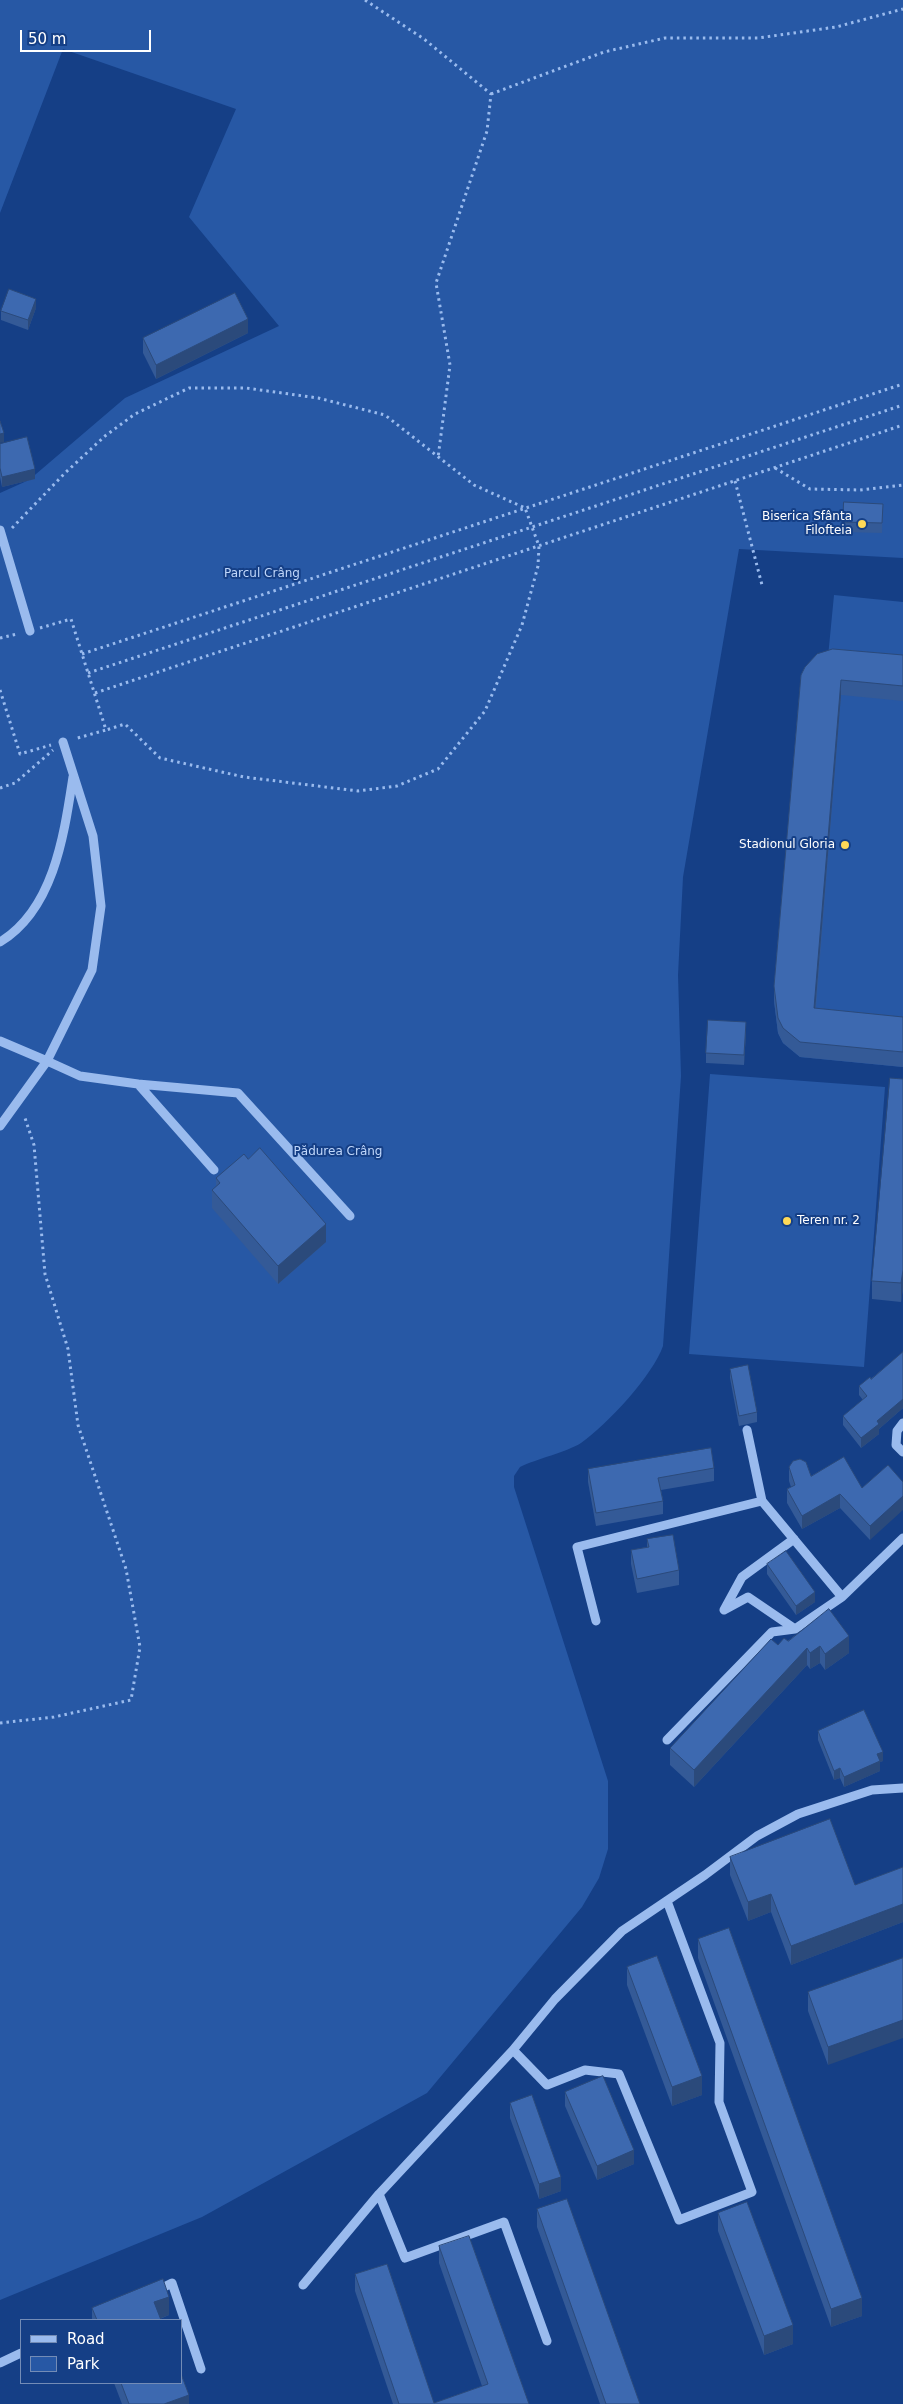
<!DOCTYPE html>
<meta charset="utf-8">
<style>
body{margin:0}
#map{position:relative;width:903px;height:2404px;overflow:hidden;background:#153f86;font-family:"DejaVu Sans",sans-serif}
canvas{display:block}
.legend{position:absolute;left:20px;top:2319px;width:162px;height:65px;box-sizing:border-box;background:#153f86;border:1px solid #738cb6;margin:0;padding:6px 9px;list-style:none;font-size:15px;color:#fff}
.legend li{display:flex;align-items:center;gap:10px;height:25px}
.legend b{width:25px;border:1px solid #738cb6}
.scale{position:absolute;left:20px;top:30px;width:131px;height:22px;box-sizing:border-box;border:2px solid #fff;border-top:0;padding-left:6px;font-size:15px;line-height:18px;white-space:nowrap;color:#fff;-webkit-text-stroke:4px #153f86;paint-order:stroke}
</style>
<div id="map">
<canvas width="903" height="2404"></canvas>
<ul class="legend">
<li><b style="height:6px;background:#9abbee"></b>Road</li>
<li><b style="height:14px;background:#2758a5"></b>Park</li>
</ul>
<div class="scale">50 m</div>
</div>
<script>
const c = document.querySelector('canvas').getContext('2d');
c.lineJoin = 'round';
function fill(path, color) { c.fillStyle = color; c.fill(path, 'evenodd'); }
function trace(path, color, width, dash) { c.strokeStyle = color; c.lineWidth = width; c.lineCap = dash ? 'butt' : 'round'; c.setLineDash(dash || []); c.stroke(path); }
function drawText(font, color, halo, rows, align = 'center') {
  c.font = font + ' "DejaVu Sans",sans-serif'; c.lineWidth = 4; c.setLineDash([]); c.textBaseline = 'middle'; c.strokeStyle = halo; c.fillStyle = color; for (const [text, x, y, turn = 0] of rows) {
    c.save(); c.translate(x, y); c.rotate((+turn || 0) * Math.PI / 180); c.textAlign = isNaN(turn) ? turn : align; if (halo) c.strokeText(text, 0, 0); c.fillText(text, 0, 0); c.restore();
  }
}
fill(new Path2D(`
 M0 0H903V558L739 549 683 877 678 975 681 1076 663 1346C653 1375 607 1425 581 1443 567 1452 536 1459 520 1467L514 1476V1487L608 1781V1849L599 1878 582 1907 427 2093 202 2217 0 2300V493L29 480 125 398 279 326 189 217 236 109 63 49 0 213Z
 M834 595 903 602V664L828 657Z
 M903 670V1067L800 1057 783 1043 778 1033 774 1001 801 689Z
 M710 1074 885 1087 864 1367 689 1354Z`), '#2758a5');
trace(new Path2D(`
 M365 0 424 39 491 94 487 131 436 283 450 365 438 458
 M491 94 604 52 665 38H758L836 27 903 9
 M775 468 810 489 860 490 903 485
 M735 481 762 585
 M12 528 65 473 105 436 135 414 189 388H246L318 398 385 415 474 485 525 508 539 546 538 566 522 625 485 711 438 769 397 786 358 791 244 777 160 758 125 724 106 730
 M40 628 71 619 106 730 74 739
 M0 638 17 634
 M82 654 903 384
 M88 673 903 405
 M0 690 20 754 51 745
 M95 693 903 425
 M0 788 15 783 53 750
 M0 1723 54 1717 131 1700 140 1647 126 1569 78 1425 68 1349 45 1274 34 1145 24 1115`), '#9abbee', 3, [2.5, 4]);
trace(new Path2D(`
 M0 530 30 631
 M63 742 93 836 101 906 92 970 47 1061 80 1076 138 1084 214 1170
 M0 942C54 909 64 835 73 777
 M0 1041 47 1061 0 1126
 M138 1084 238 1093 350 1216
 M903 1423 897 1431 896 1445 903 1452
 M747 1430 762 1501 842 1597
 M794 1539 742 1577 724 1610 748 1597 795 1629
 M596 1621 577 1547 762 1501
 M667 1740 772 1632 795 1629 842 1597 903 1538
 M513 2050 547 2085 585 2070 619 2074 679 2220 752 2192 719 2102 720 2043 667 1901
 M379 2194 405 2258 504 2222 547 2341
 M303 2285 379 2194 513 2050 555 1999 622 1931 705 1875 757 1836 798 1814 872 1790 903 1788
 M156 2291 172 2283 201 2369
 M0 2363 21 2353`), '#9abbee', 9);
fill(new Path2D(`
 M36 308 28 330 1 320V311Z
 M248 333 156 379 143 353V338Z
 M0 444 35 479 2 487 0 477Z
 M844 502 883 504 882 533 843 532Z
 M903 655V701L841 695 816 1008 903 1017V1067L800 1057 783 1043 778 1033 774 1001V986L801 675Z
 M746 1032 744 1065 706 1063V1053Z
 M903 1079V1288L901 1302 872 1299V1281Z
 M248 1159 326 1242 278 1284 212 1208V1190L216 1187V1178Z
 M903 1352V1408L879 1429V1434L861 1448 843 1425V1416L863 1400 859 1395V1386L871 1379Z
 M730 1369 757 1412V1422L739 1426 730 1378Z
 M888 1465 870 1540 840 1508 802 1529 787 1503V1489L791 1487 789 1481V1467L811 1476 862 1488Z
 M714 1468V1481L661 1490 663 1501V1514L596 1526 588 1482V1469Z
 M647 1539 679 1570V1585L637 1593 631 1564V1550L647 1547Z
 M767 1564 815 1602 796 1615 767 1574Z
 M829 1609 849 1653 825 1670 820 1663 810 1669 807 1665 694 1787 670 1765V1748L778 1645 788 1641Z
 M818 1731 883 1761 880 1762V1771L844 1787 840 1778 834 1780 818 1740Z
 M730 1857 855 1885 903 1867V1922L791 1965 771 1912 748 1921 730 1875Z
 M698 1939 862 2316 831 2327 698 1958Z
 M903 1958 828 2065 808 2011V1992Z
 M627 1967 702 2095 672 2106 627 1985Z
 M565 2092 634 2164 597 2180 565 2106Z
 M510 2103 561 2191 539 2199 510 2118Z
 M537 2209 640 2404H600L537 2227Z
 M718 2213 793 2344 764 2355 718 2231Z
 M439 2246 529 2404H393L355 2291V2274L434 2403 482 2386 439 2263Z
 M92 2308 169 2315 160 2319 161 2320H92Z
 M114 2383H181L189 2404H122Z`), '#345a97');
fill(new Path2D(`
 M36 299V308L28 330V320Z
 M248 319V333L156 379V365Z
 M4 433V442L0 443V434Z
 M35 469V479L2 487V477Z
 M841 680V695L814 1023V1008Z
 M746 1022V1032L744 1065V1055Z
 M326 1224V1242L278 1284V1266Z
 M903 1269V1288L901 1302V1283Z
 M903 1399V1408L879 1429V1434L861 1448V1438L877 1421Z
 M840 1494V1508L802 1529V1516Z
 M903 1496V1510L870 1540V1526Z
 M815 1592V1602L796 1615V1606Z
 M849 1636V1653L825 1670V1654Z
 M820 1646V1663L810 1669V1653Z
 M807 1648V1665L694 1787V1770Z
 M883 1752V1761L880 1762V1771L844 1787V1777L877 1754Z
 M840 1768V1778L834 1780V1771Z
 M771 1894V1912L748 1921V1902Z
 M903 1904V1922L791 1965V1946Z
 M903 2020V2038L828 2065V2047Z
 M702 2076V2095L672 2106V2087Z
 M634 2150V2164L597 2180V2166Z
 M561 2177V2191L539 2199V2184Z
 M169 2297V2315L156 2320 154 2302Z
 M862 2298V2316L831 2327V2309Z
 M793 2325V2344L764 2355V2336Z
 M189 2395V2404H164Z`), '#2b4a7b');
const building = new Path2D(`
 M9 289 36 299 28 320 1 311Z
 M235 293 248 319 156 365 143 338Z
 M0 421 4 433 0 434Z
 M27 437 35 469 2 477 0 468V444Z
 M844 502 883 504 882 523 843 522Z
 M833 649 903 655V686L841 680 814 1008 903 1017V1052L800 1042 783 1028 778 1018 774 986 801 675 805 667 817 654Z
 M708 1020 746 1022 744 1055 706 1053Z
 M890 1078 903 1079V1270L901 1283 872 1281Z
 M260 1148 326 1224 278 1266 212 1190 220 1183 216 1178 244 1154 248 1159Z
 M903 1352V1399L877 1421 879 1424 861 1438 843 1416 867 1396 859 1386 870 1377 871 1379Z
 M748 1365 757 1412 739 1416 730 1369Z
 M711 1448 714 1468 658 1478 663 1501 596 1513 588 1469Z
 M844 1457 862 1488 888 1465 903 1482V1496L870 1526 840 1494 802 1516 787 1489 795 1485 789 1467 793 1461 800 1459 806 1462 811 1476Z
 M673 1535 679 1570 637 1579 631 1550 649 1547 647 1539Z
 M786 1551 815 1592 796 1606 767 1564Z
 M829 1609 849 1636 825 1654 820 1646 810 1653 807 1648 694 1770 670 1748 771 1639 778 1645 784 1638 788 1641Z
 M864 1710 883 1752 877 1754 880 1761 844 1777 840 1768 834 1771 818 1731Z
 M830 1819 855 1885 903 1867V1904L791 1946 771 1894 748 1902 730 1857Z
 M729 1928 862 2298 831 2309 698 1939Z
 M657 1956 702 2076 672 2087 627 1967Z
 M903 1958V2020L828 2047 808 1992Z
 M603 2076 634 2150 597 2166 565 2092Z
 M532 2095 561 2177 539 2184 510 2103Z
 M567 2199 640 2404H606L537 2209Z
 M747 2202 793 2325 764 2336 718 2213Z
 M469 2236 529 2404H399L355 2274 387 2264 434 2403 488 2384 439 2246Z
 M163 2279 169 2297 154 2302 161 2320H97L92 2308Z
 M181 2374 189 2395 164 2404H129L121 2383H181Z`);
fill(building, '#3d69b0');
trace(building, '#2b4a7b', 1);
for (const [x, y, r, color] of [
 [862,524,5,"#ffd957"],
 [845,845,5,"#ffd957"],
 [787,1221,5,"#ffd957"]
]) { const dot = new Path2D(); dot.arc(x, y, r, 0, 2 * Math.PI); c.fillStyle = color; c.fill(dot); trace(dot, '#153f86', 2); }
drawText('12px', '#fff', '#153f86', [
 ["Biserica Sfânta",852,517],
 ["Filofteia",852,531],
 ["Stadionul Gloria",835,845],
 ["Teren nr. 2",797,1221,"left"]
], 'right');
drawText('12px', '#c0d7fb', '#153f86', [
 ["Parcul Crâng",262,574],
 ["Pădurea Crâng",338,1152]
]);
</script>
